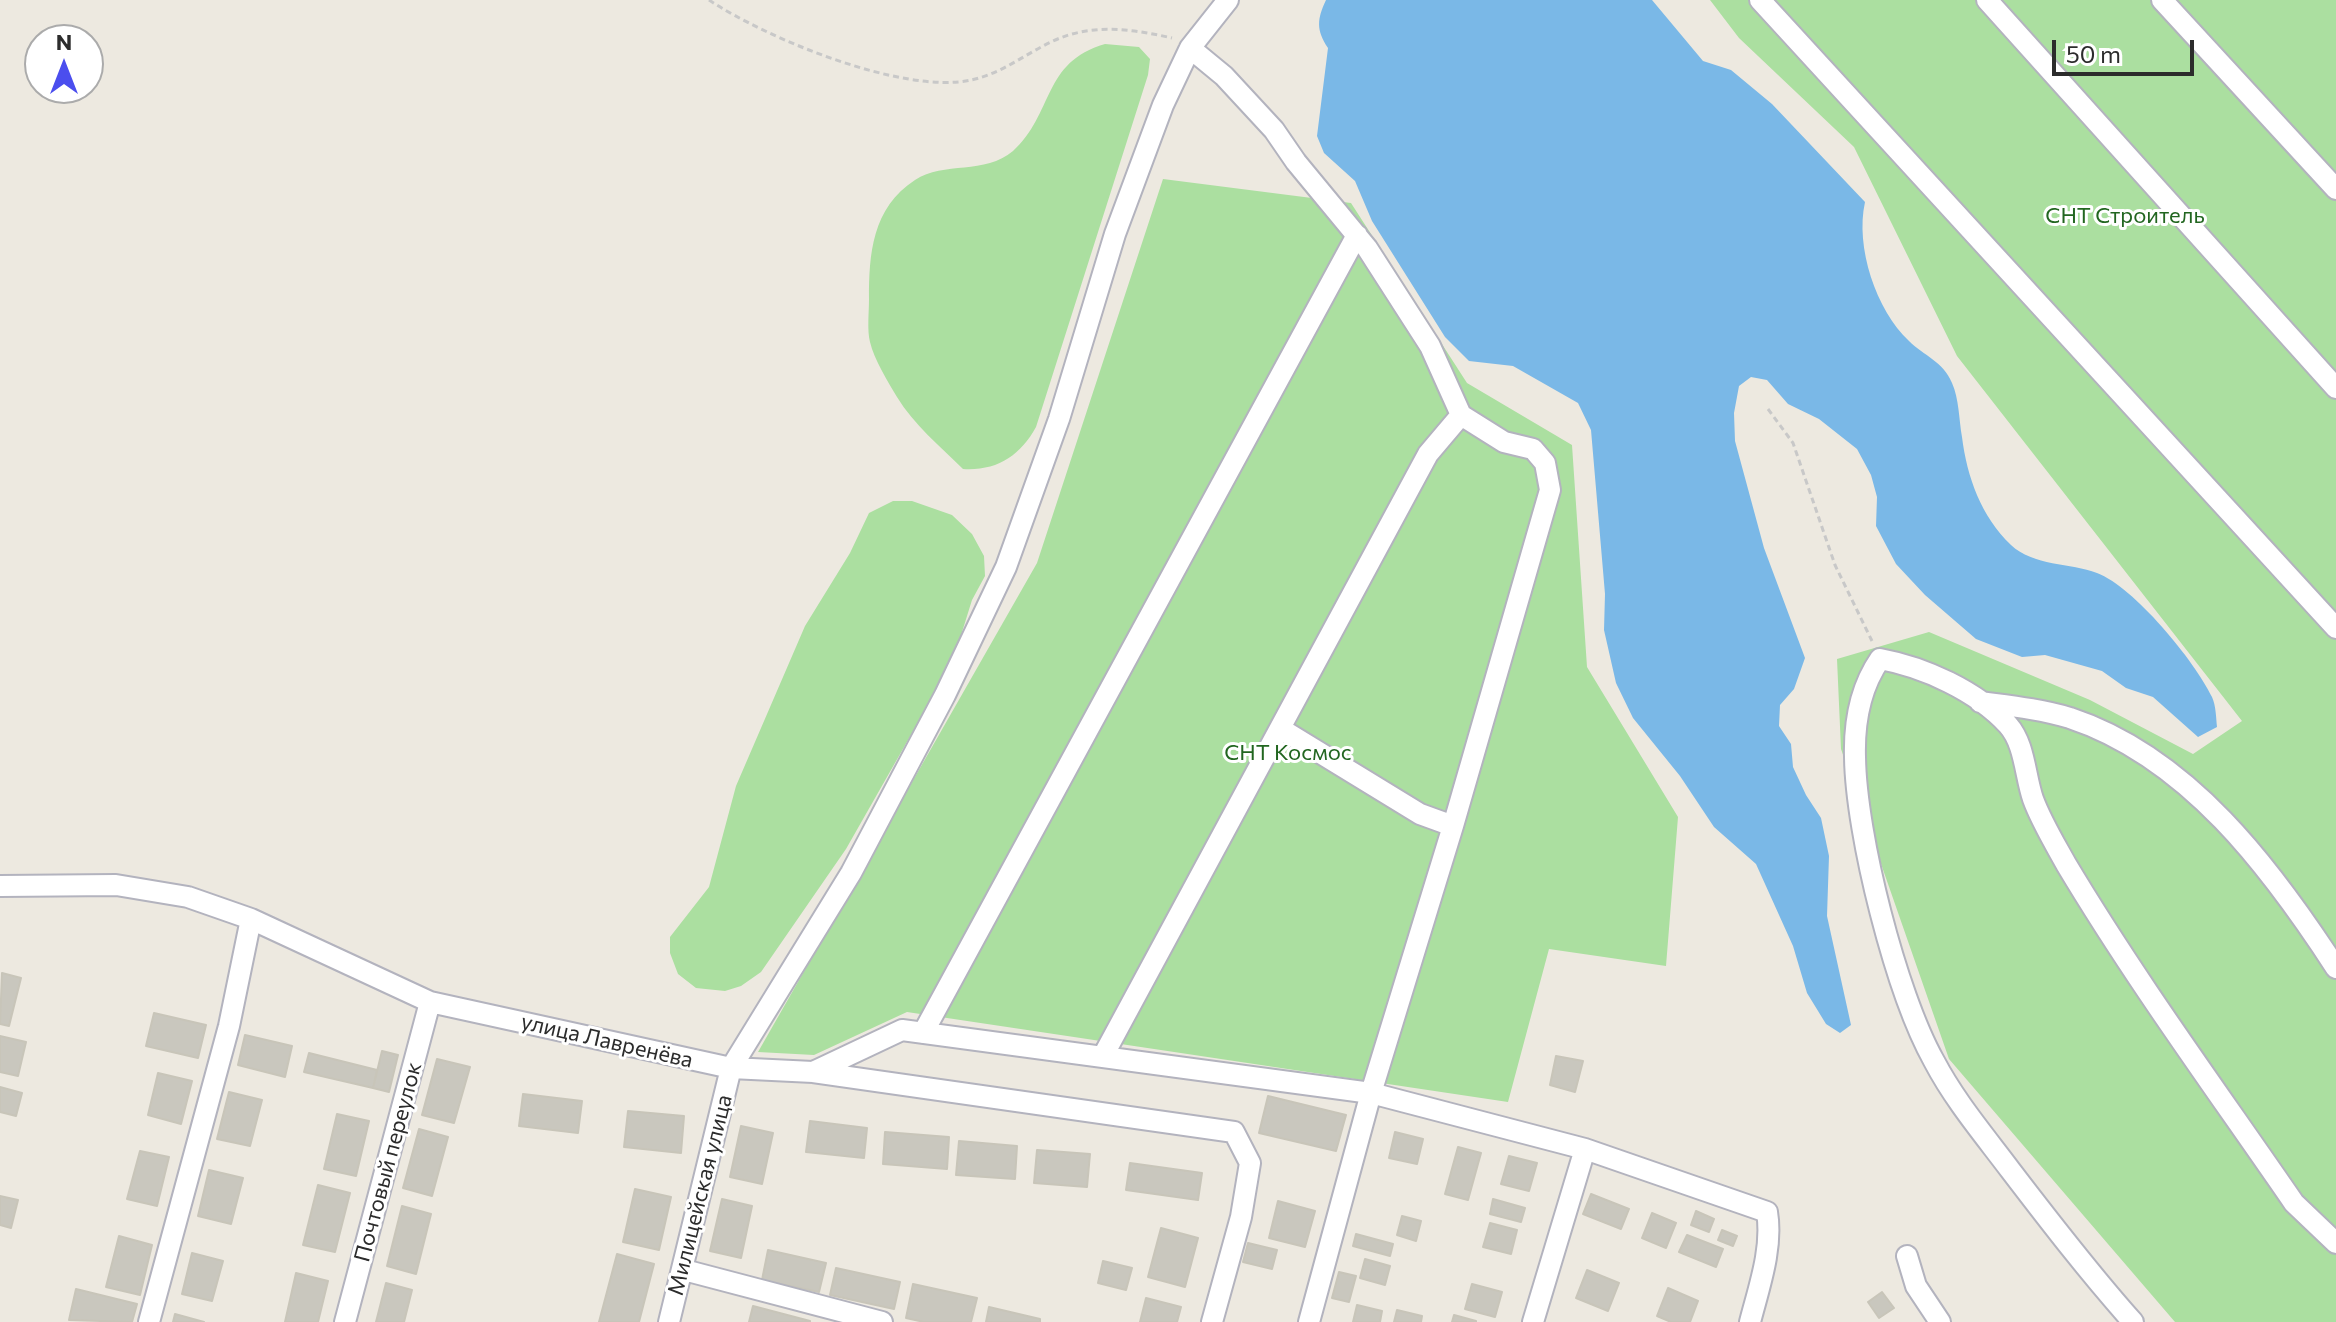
<!DOCTYPE html>
<meta charset="utf-8">
<style>
body{margin:0}
#map{position:relative;width:2336px;height:1322px;overflow:hidden;background:#ede9e0;font-family:Commissioner,sans-serif}
canvas{display:block}
.north{position:absolute;left:24px;top:24px;width:80px;height:80px;box-sizing:border-box;background:#fff;border:2px solid #ababab;border-radius:50%;rotate:0deg;font-size:22px;font-weight:700;line-height:32px;text-align:center;color:#2c2c2c}
.north::after{content:'';display:block;margin:auto;width:28px;height:36px;background:#4b4eee;clip-path:polygon(50% 0,100% 100%,50% 72%,0 100%)}
.scale{position:absolute;left:2052px;top:40px;width:142px;height:36px;box-sizing:border-box;border:4px solid #2c2c2c;border-top:0;padding-left:10px;font-size:24px;line-height:28px;white-space:nowrap;color:#2c2c2c;-webkit-text-stroke:6px #fff;paint-order:stroke}
</style>
<div id="map">
<canvas width="2336" height="1322"></canvas>
<div class="north">N</div>
<div class="scale">50 m</div>
</div>
<script>
const c = document.querySelector('canvas').getContext('2d');
c.lineJoin = 'round';
function fill(path, color) { c.fillStyle = color; c.fill(path, 'evenodd'); }
function trace(path, color, width, dash) { c.strokeStyle = color; c.lineWidth = width; c.lineCap = dash ? 'butt' : 'round'; c.setLineDash(dash || []); c.stroke(path); }
function drawText(font, color, halo, rows, align = 'center') {
  c.font = font + ' Commissioner,sans-serif'; c.lineWidth = 6; c.setLineDash([]); c.textBaseline = 'middle'; c.strokeStyle = halo; c.fillStyle = color; for (const [text, x, y, turn = 0] of rows) {
    c.save(); c.translate(x, y); c.rotate((+turn || 0) * Math.PI / 180); c.textAlign = isNaN(turn) ? turn : align; if (halo) c.strokeText(text, 0, 0); c.fillText(text, 0, 0); c.restore();
  }
}
fill(new Path2D(`
 M1710 0H2336V1322H2175L1949 1059 1841 749 1837 659 1929 632 2090 700 2193 754 2242 721 1957 356 1854 147 1739 38Z
 M1105 44 1139 47 1150 59 1148 75 1036 427C1020 456 997 471 963 469 940 446 914 425 897 397 888 382 874 359 870 342 867 330 869 313 869 299 869 254 872 208 915 180 944 161 985 175 1013 151 1054 114 1042 62 1105 44Z
 M1163 179 1351 203 1467 383 1572 445 1587 667 1678 817 1666 966 1549 949 1508 1102 907 1012 814 1055 758 1052 1037 563Z
 M893 501H912L952 515 972 534 984 556 985 576 972 600 953 661 846 849 761 972 741 986 725 991 696 988 678 974 670 953V937L709 887 736 786 805 626 850 553 869 513Z`), '#abdfa0');
fill(new Path2D(`
 M1326 0H1652L1703 61 1731 70 1772 104 1865 202C1855 247 1876 310 1909 341 1924 356 1943 361 1952 383 1959 398 1959 420 1962 437 1967 477 1981 516 2011 545 2033 566 2071 563 2097 573 2134 587 2195 661 2212 697 2216 706 2216 717 2217 727L2198 737 2153 697 2126 688 2102 671 2045 655 2022 657 1976 639 1925 595 1896 564 1876 526 1877 497 1871 475 1857 449 1819 419 1788 404 1767 380 1751 377 1739 386 1734 413 1735 441 1764 548 1805 658 1794 689 1780 705 1779 726 1791 744 1793 767 1806 795 1821 818 1829 856 1827 916 1851 1025 1840 1033 1826 1024 1807 993 1793 946 1756 864 1714 827 1680 776 1633 718 1616 683 1604 630 1605 594 1591 430 1578 403 1513 366 1469 361 1445 337 1372 221 1355 181 1324 153 1317 136 1328 48C1316 30 1317 19 1326 0Z`), '#7ab8e7');
const building = new Path2D(`
 M2 973 21 978 9 1026 0 1024Z
 M154 1013 206 1025 198 1058 146 1046Z
 M245 1035 292 1046 285 1077 238 1065Z
 M0 1036 26 1042 18 1076 0 1072Z
 M382 1051 398 1055 389 1092 373 1088Z
 M309 1053 377 1070 373 1088 304 1072Z
 M1556 1056 1583 1061 1575 1092 1550 1085Z
 M437 1059 470 1067 454 1123 422 1115Z
 M158 1073 192 1081 181 1124 148 1115Z
 M0 1087 22 1093 16 1116 0 1112Z
 M229 1092 262 1100 250 1146 217 1139Z
 M523 1094 582 1101 578 1133 519 1126Z
 M1268 1096 1346 1115 1336 1151 1259 1133Z
 M628 1111 684 1116 681 1153 624 1147Z
 M337 1114 369 1121 356 1176 324 1169Z
 M810 1121 867 1128 864 1158 806 1152Z
 M741 1126 773 1133 762 1184 730 1177Z
 M419 1129 448 1137 432 1196 403 1188Z
 M885 1132 949 1137 947 1169 883 1164Z
 M1395 1132 1423 1139 1417 1164 1389 1158Z
 M959 1141 1017 1146 1015 1179 956 1175Z
 M1458 1147 1481 1153 1468 1200 1445 1194Z
 M1037 1150 1090 1154 1087 1187 1034 1183Z
 M140 1151 169 1157 157 1206 127 1199Z
 M1509 1156 1537 1163 1529 1191 1501 1184Z
 M1130 1163 1202 1173 1198 1200 1126 1190Z
 M209 1170 243 1178 231 1224 198 1216Z
 M318 1185 350 1193 335 1252 303 1245Z
 M635 1189 671 1197 659 1250 623 1242Z
 M1591 1194 1629 1209 1621 1229 1583 1214Z
 M0 1196 18 1200 11 1228 0 1225Z
 M722 1199 752 1206 741 1258 710 1251Z
 M1493 1199 1525 1208 1521 1222 1490 1214Z
 M1278 1201 1315 1211 1305 1247 1269 1238Z
 M402 1206 431 1214 416 1274 387 1266Z
 M1696 1211 1714 1219 1709 1232 1691 1225Z
 M1652 1213 1676 1223 1666 1248 1642 1238Z
 M1402 1216 1421 1221 1416 1241 1397 1235Z
 M1490 1223 1517 1230 1511 1254 1483 1247Z
 M1161 1228 1198 1238 1185 1287 1148 1277Z
 M1722 1230 1737 1236 1733 1246 1718 1240Z
 M1356 1234 1393 1244 1390 1256 1353 1246Z
 M1687 1235 1723 1249 1716 1267 1679 1252Z
 M119 1236 152 1245 140 1295 106 1287Z
 M1248 1243 1277 1250 1272 1269 1243 1262Z
 M768 1250 826 1263 819 1292 762 1280Z
 M192 1253 223 1261 212 1301 182 1294Z
 M617 1254 654 1264 639 1322H599Z
 M1365 1259 1390 1266 1385 1285 1360 1278Z
 M1103 1261 1132 1268 1126 1290 1098 1283Z
 M836 1268 900 1282 894 1309 830 1295Z
 M1587 1270 1619 1283 1608 1311 1576 1298Z
 M1339 1272 1356 1276 1349 1302 1332 1298Z
 M296 1273 328 1281 318 1322H285Z
 M386 1283 412 1290 404 1322H376Z
 M913 1284 977 1298 971 1322H924L906 1318Z
 M1472 1284 1502 1292 1495 1317 1465 1309Z
 M1668 1288 1698 1301 1690 1322H1671L1657 1316Z
 M76 1289 137 1304 132 1322 69 1320Z
 M1882 1292 1894 1308 1879 1318 1868 1302Z
 M1146 1298 1181 1307 1177 1322H1140Z
 M1357 1305 1382 1311 1380 1322H1353Z
 M753 1306 810 1321V1322H749Z
 M989 1307 1040 1319V1322H986Z
 M1397 1310 1422 1316 1421 1322H1394Z
 M175 1314 204 1322H173Z
 M1454 1315 1476 1321V1322H1452Z`);
fill(building, '#c9c7be');
trace(building, '#c8c5b9', 2);
const minor = new Path2D(`
 M1760 0 2336 628
 M1987 0 2336 388
 M2162 0 2336 189
 M1190 48 1224 76 1274 130 1296 162 1367 248 1430 346 1461 415 1504 442 1533 449 1545 463 1550 490 1453 826 1371 1093 1309 1322
 M1980 702C2010 706 2040 709 2070 718 2188 757 2271 868 2336 968
 M1281 729 1420 814 1453 826
 M0 886 116 885 188 897 251 919 430 1002 731 1068 813 1072 1234 1132 1250 1163 1241 1217 1212 1322
 M923 1033 1357 235
 M1103 1056 1428 454 1461 415
 M813 1072 902 1030 1371 1093 1585 1149 1767 1212C1773 1248 1759 1287 1750 1322
 M1907 1256 1916 1286 1940 1322
 M684 1270 882 1322
 M149 1322 229 1026 251 919
 M345 1322 430 1002
 M669 1322 731 1068 851 873 945 695 1006 567 1059 419 1115 234 1163 105 1190 48 1228 0
 M1533 1322 1585 1149
 M2133 1322C2090 1274 2050 1222 2011 1171 1984 1135 1955 1101 1934 1061 1896 993 1856 835 1855 757 1854 722 1860 688 1880 659 1924 667 1977 691 2008 725 2025 744 2025 776 2033 799 2041 821 2055 844 2066 864 2136 981 2217 1091 2294 1203L2336 1243`);
trace(minor, '#b3b3be', 24);
trace(new Path2D(`
 M709 0C766 38 903 95 971 80 1001 74 1025 54 1053 41 1092 23 1132 29 1172 38
 M1768 409 1793 443 1835 565 1872 641`), '#c8c8c8', 3, [6, 4]);
trace(minor, '#fff', 20);
drawText('22px', '#226620', '#fff', [
 ["СНТ Строитель",2125,216],
 ["СНТ Космос",1288,753]
]);
drawText('22px', '#2c2c2c', '#fff', [
 ["улица Лавренёва",607,1041,13],
 ["Почтовый переулок",388,1162,-75],
 ["Милицейская улица",700,1195,-76]
]);
</script>
